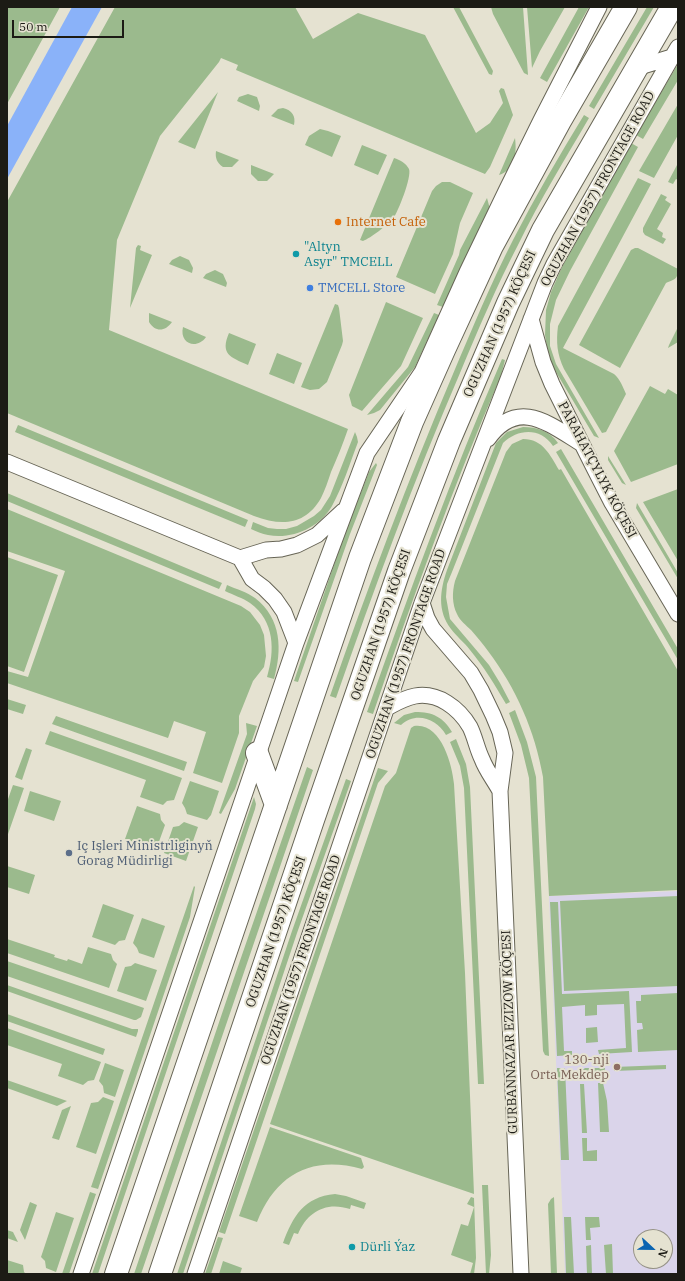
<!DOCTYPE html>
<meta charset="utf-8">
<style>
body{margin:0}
#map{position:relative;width:685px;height:1281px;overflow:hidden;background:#e5e2d1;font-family:"IBM Plex Serif",serif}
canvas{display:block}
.frame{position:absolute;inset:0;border:8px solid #1c1b15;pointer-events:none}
.north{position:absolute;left:633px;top:1229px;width:40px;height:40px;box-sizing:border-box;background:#e5e2d1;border:1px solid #959286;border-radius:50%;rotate:112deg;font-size:11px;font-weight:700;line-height:16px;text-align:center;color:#1c1b15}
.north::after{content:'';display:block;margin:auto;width:14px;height:18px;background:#0a64b1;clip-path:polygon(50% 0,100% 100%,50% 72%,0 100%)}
.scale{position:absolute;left:12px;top:20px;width:112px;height:18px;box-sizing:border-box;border:2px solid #1c1b15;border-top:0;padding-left:5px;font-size:12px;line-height:14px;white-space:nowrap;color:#1c1b15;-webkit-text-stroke:3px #e5e2d1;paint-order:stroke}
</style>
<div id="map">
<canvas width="685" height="1281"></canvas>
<div class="frame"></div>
<div class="north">N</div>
<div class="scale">50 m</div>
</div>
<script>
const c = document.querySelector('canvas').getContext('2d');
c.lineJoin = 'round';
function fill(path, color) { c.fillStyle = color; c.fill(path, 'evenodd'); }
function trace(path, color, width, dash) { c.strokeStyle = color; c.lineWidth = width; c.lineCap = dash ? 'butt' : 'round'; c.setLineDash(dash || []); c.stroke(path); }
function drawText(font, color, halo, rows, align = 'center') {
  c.font = font + ' "IBM Plex Serif",serif'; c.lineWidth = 4; c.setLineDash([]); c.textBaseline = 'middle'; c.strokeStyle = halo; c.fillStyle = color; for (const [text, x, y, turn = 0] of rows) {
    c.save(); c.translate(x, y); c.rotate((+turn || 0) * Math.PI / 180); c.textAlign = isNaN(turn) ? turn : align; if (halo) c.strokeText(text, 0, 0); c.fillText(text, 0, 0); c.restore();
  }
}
fill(new Path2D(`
 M678 891V1274H565L549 896ZM641 1237H665V1261H641Z`), '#dad4ea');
fill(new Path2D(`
 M7 7H60L7 104Z
 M115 7H295L313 39 358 13 425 35 476 133 490 123 503 103 499 91 501 88 504 89 513 115 490 167 485 174 236 70 238 65 221 58 219 62 160 136 117 240 109 330 348 429C343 444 337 458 331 472 328 481 325 490 321 498 305 526 281 526 254 516L7 413V202Z
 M453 7H459L493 71 492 75 489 74Z
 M491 7H523L528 75 524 73 493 14Z
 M527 7H565L540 51 532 68Z
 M579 7H589L547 82 540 78Z
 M647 7H654L594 109 589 106Z
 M678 64V80L643 139 636 135Z
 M218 92 195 149 178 142Z
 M248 94 257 97 260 106 259 111 237 101 239 97Z
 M678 104V135L654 178 639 171Z
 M283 108C292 110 296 116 294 125L271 116 278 109Z
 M584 115 589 118C565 159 540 200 519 243 497 285 478 330 460 373 414 480 374 589 336 698L330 696C368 587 408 480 453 374 472 329 491 283 513 240 535 197 559 156 584 115Z
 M320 129 328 131 341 136 332 157 305 145 309 136Z
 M515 138C517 153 515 170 499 175Z
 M631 143 638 147 570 271 556 300 550 324V346L556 364 599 438 594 436 553 367 547 348 545 335 546 310 551 292 562 267Z
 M362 145 387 155 378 175 354 165Z
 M216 151 239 160 232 167H223C217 163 215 158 216 151Z
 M394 158C400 160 406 163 409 169 412 177 398 212 393 219 387 225 371 238 363 241L360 240Z
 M251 165 274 174 267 181H258L251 174Z
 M677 165 678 180 676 179 673 184 668 182Z
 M638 178 651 184 563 348 614 374C620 379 623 387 626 394L606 432 602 433 564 369C557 354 556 342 558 326Z
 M442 182H450L473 193 460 223 453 254 435 294 396 277 432 191 436 186Z
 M661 194 667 197 665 200 671 204 657 229 663 233 662 237 666 239 663 244 645 235 643 232V228Z
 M487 198 490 209 443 307 437 305 459 255 460 250Z
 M138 245 141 246 140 250 152 255 130 308 136 248Z
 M635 248H638L678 269C678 280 674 279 666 283L620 368 579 345 631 250Z
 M180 256 189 260 193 268 192 273 169 264 172 260Z
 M215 270 223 274 227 283 226 287 203 278 206 274Z
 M386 302 423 318 401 366 362 411 352 406 349 395Z
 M335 304 338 305 339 308 343 341 342 345 327 382 319 389 310 390 301 387Z
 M149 313 172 322C165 332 155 332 149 322Z
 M434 313 439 315 415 367 380 410 374 413 367 415 408 367Z
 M183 327 206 337C197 350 179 344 183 327Z
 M678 327V342L668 348 669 345Z
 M229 333 256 344 248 365C230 357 220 354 229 333Z
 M277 353 302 363 294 384 269 374Z
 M502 359 505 360 501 376C453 486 412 600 373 714L367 712C409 593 452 475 502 359Z
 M650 386 665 394 668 389 678 395V464L631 482 614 451Z
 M18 425 248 520 245 527 15 432Z
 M523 427C537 427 550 431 558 443L553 446C540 427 518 429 503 443L452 572 447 584 446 597 450 619 489 665 500 683 510 702 506 704C495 685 484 667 470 650 464 642 456 636 451 629 437 611 440 590 447 570L496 443 507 432Z
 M355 432 357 437 358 442C350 463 343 486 332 506 320 527 292 540 268 535 262 534 256 531 251 529L253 522 268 528 277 529H286L297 526 314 516 321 510 330 496Z
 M523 439C543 439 550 455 559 470L561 469 678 671V890L549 896 543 777C535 731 516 688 488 651 483 644 477 637 471 630 466 625 460 621 457 614 452 604 452 592 455 581L506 452 512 444Z
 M561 449 678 649V660L556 452Z
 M608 456 626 485 622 483 608 460Z
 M376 463 377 465 350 534 298 682 294 681 345 533 369 472Z
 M678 489V561L643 502Z
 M7 493 222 583 219 589 7 501Z
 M637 503 678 573V579L636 508Z
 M7 509 241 606 250 612 260 625 264 635 266 656 264 667 253 681 239 716V733L222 783 193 773 206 732 174 721 168 738 7 683V671L28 677 65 571 7 551Z
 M7 557 58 575 24 672 7 666Z
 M227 585C236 589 247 592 255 598 282 619 282 650 274 679L267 677C275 651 275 621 250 603 243 598 233 595 225 591Z
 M7 699 26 705 23 714 7 709Z
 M515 710 527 742 536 777 549 1056 545 1055 543 1051 529 778 521 745 509 713Z
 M415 712C433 712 443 717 452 732L446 735C437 719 416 711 401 725L394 723 404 715Z
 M56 716 187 762 184 771 52 724Z
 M246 723 257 726 235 789 221 814 219 813 247 734Z
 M414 726C441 722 452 764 454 784L465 973 474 1194 270 1124 385 786 396 773 411 728Z
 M50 731 182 778 174 800 167 801 163 805 140 797 146 780 45 744Z
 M456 739 466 764 470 787 484 1084H478L464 788 460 766 450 742Z
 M26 748 32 750 22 780 15 777Z
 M307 767 313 770 141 1274H134L234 978Z
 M378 768 388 771 378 783 225 1234 219 1232Z
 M346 779 351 781 297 933 183 1274H177L292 931Z
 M190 781 219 791 211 815 207 820 187 814 185 808 182 803Z
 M13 785 24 788 7 837V802Z
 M30 791 61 801 54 821 24 811Z
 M254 797 256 804 255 809 98 1274H92Z
 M137 806 160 814 161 820 165 825 156 850 125 839Z
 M184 822 198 827 186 861 164 853 173 827 179 826Z
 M7 866 35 875 29 894 7 887Z
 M194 886 195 887 190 917 98 1189 91 1187Z
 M678 896V986L564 991 560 901Z
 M550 902H558L562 994 629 991 632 1052 599 1054 598 1050 626 1048 624 1004 597 1005V1015L585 1016V1005L562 1007 564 1051H572V1055L557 1056Z
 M103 904 134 915 125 940 119 941 115 945 92 937Z
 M142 918 165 926 154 958 139 953 137 948 133 943Z
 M7 939 55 955 54 957 67 961 68 959 82 964 88 947 111 954 113 960 117 964 109 988 7 953Z
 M7 961 144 1008 141 1017 136 1020H134L7 976Z
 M135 963 157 970 146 1001 117 991 125 967 131 966Z
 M7 985 132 1029H138V1031L136 1037 7 991Z
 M678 993V1050L638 1052 637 1030 643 1029 642 1023H637L636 1001H641V995Z
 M7 1014 105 1049 103 1055 7 1021Z
 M597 1027 598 1042 586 1043V1028Z
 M7 1028 101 1062 94 1080 88 1081 83 1085 58 1076 62 1064 7 1045Z
 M105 1063 124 1070 115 1097 104 1093 103 1086 99 1081Z
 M666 1065V1069L614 1071V1067Z
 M557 1068H565L569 1160H561Z
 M585 1068H605L603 1079 580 1080V1072Z
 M7 1080 67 1101 57 1106 7 1088Z
 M598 1083H603L607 1101 609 1132H600Z
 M580 1084H584L587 1133H582Z
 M103 1097 114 1101 96 1154 76 1147 91 1103 98 1102Z
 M71 1106 59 1140 52 1138 62 1110Z
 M270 1127 361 1158 364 1167 362 1169C312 1155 276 1174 257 1222L239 1216Z
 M582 1138H587V1151L597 1150V1161H583Z
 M482 1185H488L491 1255 489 1274H486Z
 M90 1192 96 1194 69 1274H62Z
 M335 1194 346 1196 366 1203 364 1209 351 1205 350 1209C326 1201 307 1212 298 1234L294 1233 289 1245 283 1243C293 1216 304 1197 335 1194Z
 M471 1197 474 1198 476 1258 474 1274H470L473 1263 451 1255 461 1224 468 1226 474 1207 467 1204Z
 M554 1197 557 1274H551L548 1204 551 1199Z
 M30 1202 37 1205 25 1240 20 1230Z
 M56 1212 74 1218 56 1272 46 1268 45 1261 41 1257Z
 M564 1217H571L574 1274H566Z
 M585 1217H599L600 1227 590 1228 591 1240H586Z
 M7 1230 13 1232 18 1242 7 1238Z
 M218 1237 223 1238 211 1274H205Z
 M612 1244 613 1274H606L604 1245Z
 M591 1245 592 1274H587L586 1246Z
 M7 1260 23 1265 24 1272 26 1274H7Z
 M223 1261 242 1268 240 1274H219Z`), '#9bba8d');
fill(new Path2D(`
 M72 7H102L7 179V126Z`), '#8ab2f9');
const minor = new Path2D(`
 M636 68 672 57 678 47
 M531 319 543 362 552 384 594 468 612 503 678 614
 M488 439C518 397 549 424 582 444
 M7 462 240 558 252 579 264 588 275 599 284 612 296 643
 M240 558 266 550 281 549 297 545 317 535 343 511
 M422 603 427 618 433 629 471 673 481 690 493 715 500 732 505 753 500 791 521 1274
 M387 708C396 703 404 698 415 696 438 692 459 708 470 727 475 737 477 749 482 759 486 770 494 780 500 791
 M81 1274 296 643 367 453 422 372 467 272 506 191 541 120 599 7
 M195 1274 422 603 545 283 554 264 672 57`);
const secondary = new Path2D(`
 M257 753 276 805
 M116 1274 360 558 412 422 444 350 492 246 560 121 626 7
 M160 1274 313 820 399 571 449 441 508 303 543 230 672 7`);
trace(minor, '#676556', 17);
trace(secondary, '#676556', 24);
trace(minor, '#fff', 15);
trace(secondary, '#fff', 22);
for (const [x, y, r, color] of [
 [338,222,4,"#e8710a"],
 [296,254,4,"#0f9aa8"],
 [310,288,4,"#3f7fe0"],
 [69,853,4,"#5c6f8a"],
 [617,1067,4,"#8d6e63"],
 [352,1247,4,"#0f9aa8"]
]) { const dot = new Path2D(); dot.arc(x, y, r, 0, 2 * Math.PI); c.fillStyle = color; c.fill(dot); trace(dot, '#e5e2d1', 1.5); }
drawText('13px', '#1c1b15', '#e5e2d1', [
 ["OGUZHAN (1957) FRONTAGE ROAD",598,189,-61],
 ["OGUZHAN (1957) KÖÇESI",500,324,-66],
 ["PARAHATÇYLYK KÖÇESI",597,470,62],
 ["OGUZHAN (1957) KÖÇESI",381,625,-71],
 ["OGUZHAN (1957) FRONTAGE ROAD",406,654,-71],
 ["OGUZHAN (1957) KÖÇESI",276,932,-71],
 ["OGUZHAN (1957) FRONTAGE ROAD",301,960,-71],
 ["GURBANNAZAR EZIZOW KÖÇESI",510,1032,-92]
]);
drawText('13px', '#c56008', '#e5e2d1', [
 ["Internet Cafe",346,222]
], 'left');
drawText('13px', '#0d838f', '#e5e2d1', [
 ["\"Altyn",304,247],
 ["Asyr\" TMCELL",304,262],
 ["Dürli Ýaz",360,1247]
], 'left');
drawText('13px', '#366cbe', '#e5e2d1', [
 ["TMCELL Store",318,288]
], 'left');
drawText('13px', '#4e5e75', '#e5e2d1', [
 ["Iç Işleri Ministrliginyň",77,846],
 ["Gorag Müdirligi",77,861]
], 'left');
drawText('13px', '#785e54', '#e5e2d1', [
 ["130-nji",609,1060],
 ["Orta Mekdep",609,1075]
], 'right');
</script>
